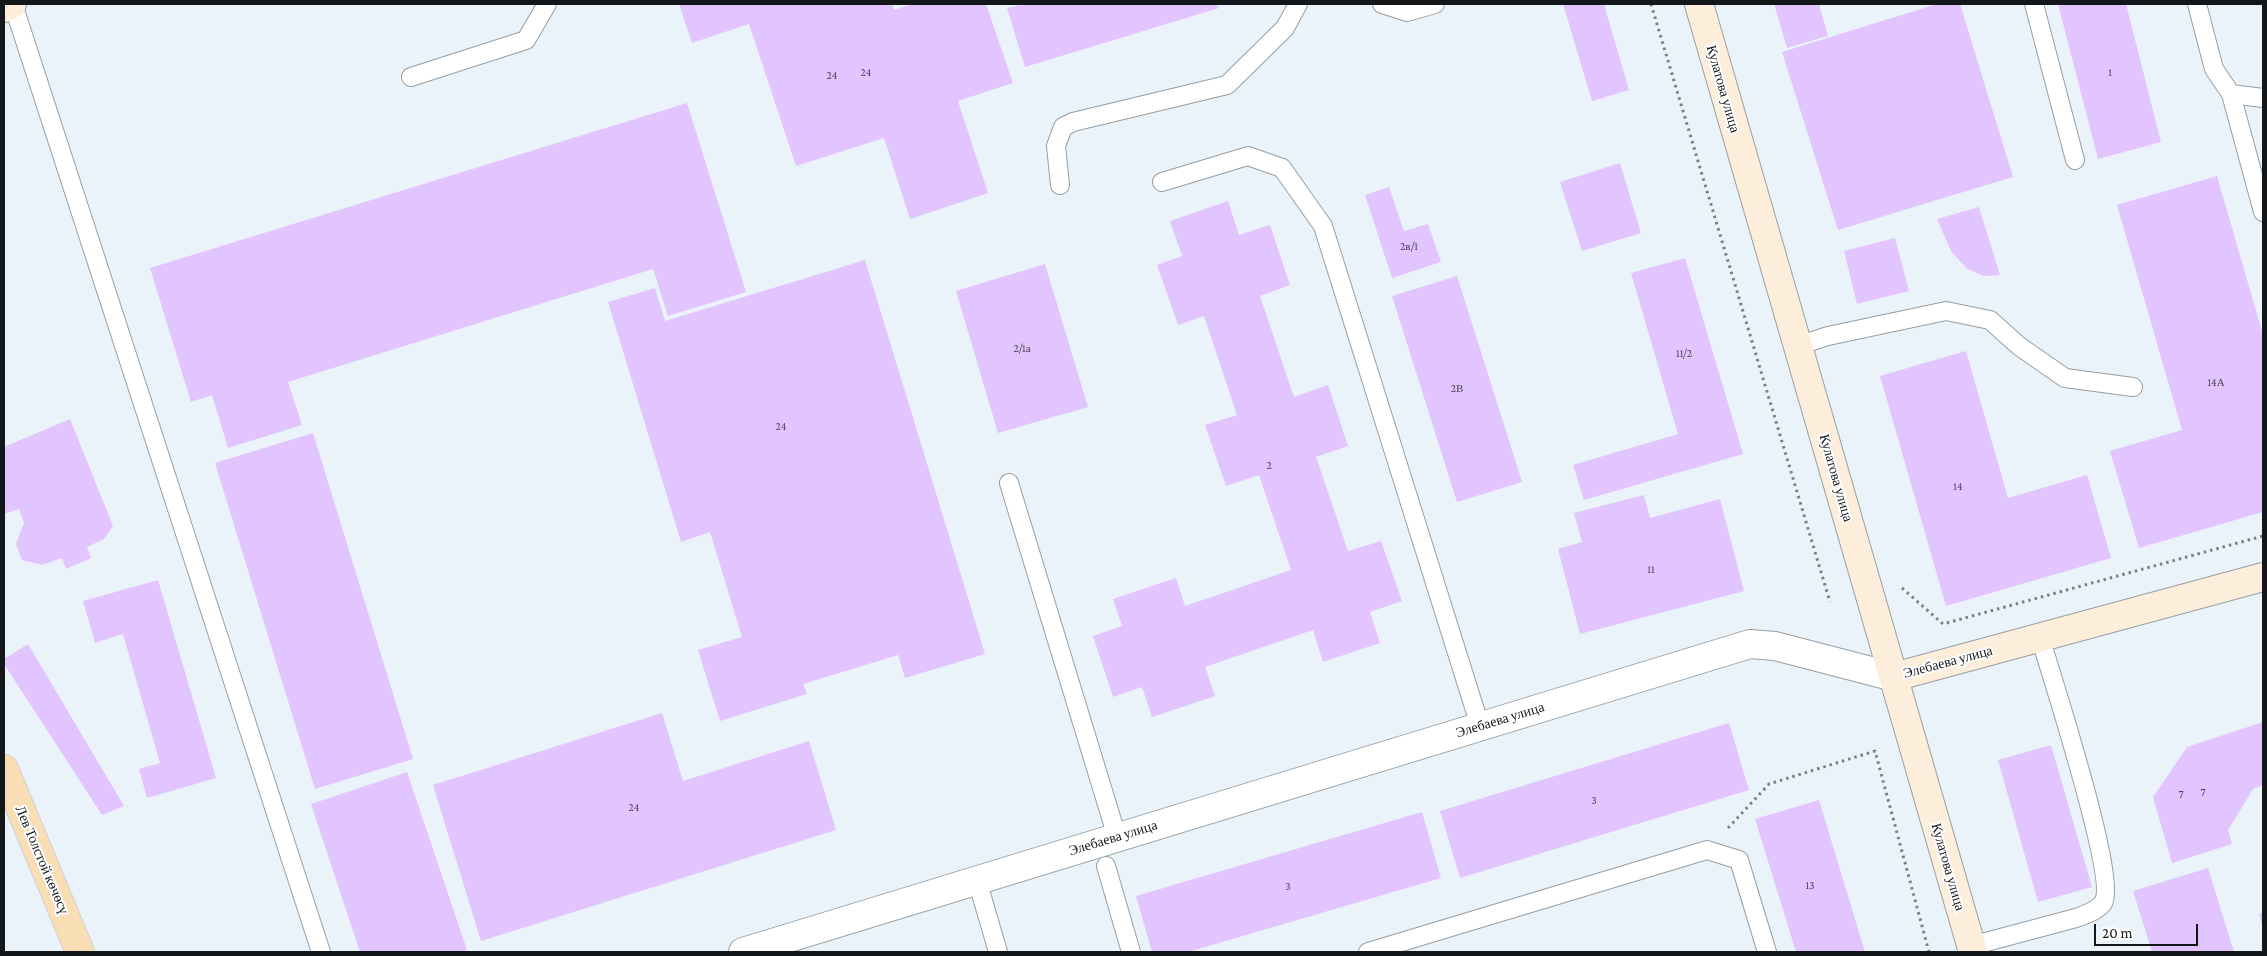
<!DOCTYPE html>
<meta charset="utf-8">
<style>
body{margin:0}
#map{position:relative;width:2267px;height:956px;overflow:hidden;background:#ebf3fa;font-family:"Crimson Pro",serif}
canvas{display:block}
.frame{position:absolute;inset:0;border:5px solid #141719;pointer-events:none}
.scale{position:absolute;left:2094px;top:924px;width:104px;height:22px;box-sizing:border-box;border:2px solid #141719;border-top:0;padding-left:6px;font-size:15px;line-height:18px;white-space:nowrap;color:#141719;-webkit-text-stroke:4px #fff;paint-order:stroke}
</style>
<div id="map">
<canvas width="2267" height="956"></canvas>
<div class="frame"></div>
<div class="scale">20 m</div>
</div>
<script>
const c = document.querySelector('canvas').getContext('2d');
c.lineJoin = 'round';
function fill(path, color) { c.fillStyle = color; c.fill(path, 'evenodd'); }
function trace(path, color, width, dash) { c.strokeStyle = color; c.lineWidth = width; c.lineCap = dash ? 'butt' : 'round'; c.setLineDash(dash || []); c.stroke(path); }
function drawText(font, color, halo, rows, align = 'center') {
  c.font = font + ' "Crimson Pro",serif'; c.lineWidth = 4; c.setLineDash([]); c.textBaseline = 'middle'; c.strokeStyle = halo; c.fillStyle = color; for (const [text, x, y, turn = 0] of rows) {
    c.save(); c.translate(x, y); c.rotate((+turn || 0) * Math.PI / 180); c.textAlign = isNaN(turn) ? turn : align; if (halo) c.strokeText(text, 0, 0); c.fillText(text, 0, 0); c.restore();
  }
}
fill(new Path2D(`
 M679 4H892L894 10 912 4H986L1013 83 958 101 988 193 910 219 884 138 796 166 749 24 692 43Z
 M1023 4H1217L1219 8 1025 67 1007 8Z
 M1563 4H1604L1629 90 1592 101Z
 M1774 4H1819L1828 36 1787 48Z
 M1937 4H1960L2013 177 1838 230 1782 52Z
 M2058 4H2126L2161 142 2098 159Z
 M687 103 746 292 668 316 653 269 288 382 302 425 228 448 212 395 191 402 150 268Z
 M1620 163 1641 233 1582 251 1560 182Z
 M2217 176 2263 335V512L2139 548 2110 451 2182 430 2117 205Z
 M1389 187 1404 231 1428 224 1441 262 1392 278 1365 195Z
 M1228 201 1239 235 1270 225 1290 285 1260 296 1294 397 1328 385 1348 446 1316 457 1348 551 1381 541 1402 601 1370 612 1380 643 1323 662 1313 630 1205 667 1215 696 1152 717 1142 687 1113 697 1093 636 1122 626 1113 599 1176 578 1185 606 1291 570 1259 475 1226 486 1205 425 1237 415 1204 316 1178 325 1157 265 1182 256 1170 221Z
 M1979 207 2000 275 1984 276 1967 269 1951 251 1937 219Z
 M1895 238 1909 291 1857 304 1844 251Z
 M1685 258 1743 454 1584 500 1573 465 1678 434 1631 273Z
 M865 260 985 654 905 678 898 655 803 684 807 694 720 721 698 650 742 637 710 532 681 542 608 302 655 288 665 321Z
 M1045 264 1088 407 998 433 956 291Z
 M1457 276 1522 482 1457 502 1392 296Z
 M1966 351 2008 498 2087 475 2111 558 1946 606 1880 376Z
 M70 419 113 526 104 539 87 547 91 558 66 569 62 558 42 565 22 560 16 544 24 523 19 509 4 514V447Z
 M313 433 413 759 315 789 215 463Z
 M1644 495 1650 518 1720 499 1744 591 1580 634 1558 549 1582 542 1574 513Z
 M158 580 216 778 147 798 139 769 160 763 123 634 95 643 83 601Z
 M28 644 124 806 102 815 4 664V659Z
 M662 713 683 781 809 741 836 830 481 941 433 785Z
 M2263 722V785L2253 789 2228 830 2232 844 2172 863 2153 797 2187 747Z
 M1729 723 1749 790 1460 878 1440 811Z
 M2051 745 2092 887 2038 902 1998 760Z
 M407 772 467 950 461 952H360L311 804Z
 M1819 800 1865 952H1796L1755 819Z
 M1422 812 1441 878 1188 952H1152L1136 896Z
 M2208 868 2234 952H2152L2133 891Z
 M2263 913V928L2259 914Z`), '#e2c4fe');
const lane = new Path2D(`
 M13 4 321 952
 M1382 4 1407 12 1435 4
 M2034 4 2075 160
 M2197 4 2214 69 2231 94 2263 98
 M411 77 526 40 547 4
 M2231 94 2263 212
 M1162 182 1248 156 1282 168 1323 226 1480 726
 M1060 185 1056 146 1063 127 1073 122 1227 85 1285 28 1298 4
 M1797 346 1828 336 1946 311 1990 320 2019 346 2065 378 2133 387
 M1009 483 1117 837
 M1106 866 1131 952
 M977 880 998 952
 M1971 946 2076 918C2085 915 2097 911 2103 903 2118 880 2051 674 2040 637
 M1368 952 1707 850 1739 860 1767 952`);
const street = new Path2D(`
 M743 952 1750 644 1775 646 1894 677`);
const secondary = new Path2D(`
 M1699 4 1973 952
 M4 8 12 4
 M1894 677 2263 577`);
const primary = new Path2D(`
 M4 769 80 952`);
trace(lane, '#969ea4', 20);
trace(street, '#969ea4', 30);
trace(secondary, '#969ea4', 30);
trace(primary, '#d0d1d1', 30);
trace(new Path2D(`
 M1651 4 1830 602
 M1902 588 1943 624 2263 536
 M1728 828 1769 784 1875 751 1929 952`), '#7a7f84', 3, [2.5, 4]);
trace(lane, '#fff', 18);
trace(street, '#fff', 28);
trace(secondary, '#fceeda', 28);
trace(primary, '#f9ddb4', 28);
drawText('11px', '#484252', null, [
 ["24",866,73],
 ["1",2110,73],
 ["24",832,76],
 ["2в/1",1409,247],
 ["2/1а",1022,349],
 ["11/2",1684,354],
 ["14А",2216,383],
 ["2В",1457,389],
 ["24",781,427],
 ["2",1269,466],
 ["14",1958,487],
 ["11",1651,570],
 ["7",2203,793],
 ["7",2181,795],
 ["3",1594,801],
 ["24",634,808],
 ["13",1810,886],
 ["3",1288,887]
]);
drawText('14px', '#141719', '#fff', [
 ["Кулатова улица",1723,89,74],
 ["Кулатова улица",1836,478,74],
 ["Элебаева улица",1948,662,-15],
 ["Элебаева улица",1500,720,-17],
 ["Элебаева улица",1113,838,-17],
 ["Лев Толстой көчөсү",42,860,67],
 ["Кулатова улица",1948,867,74]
]);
</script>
